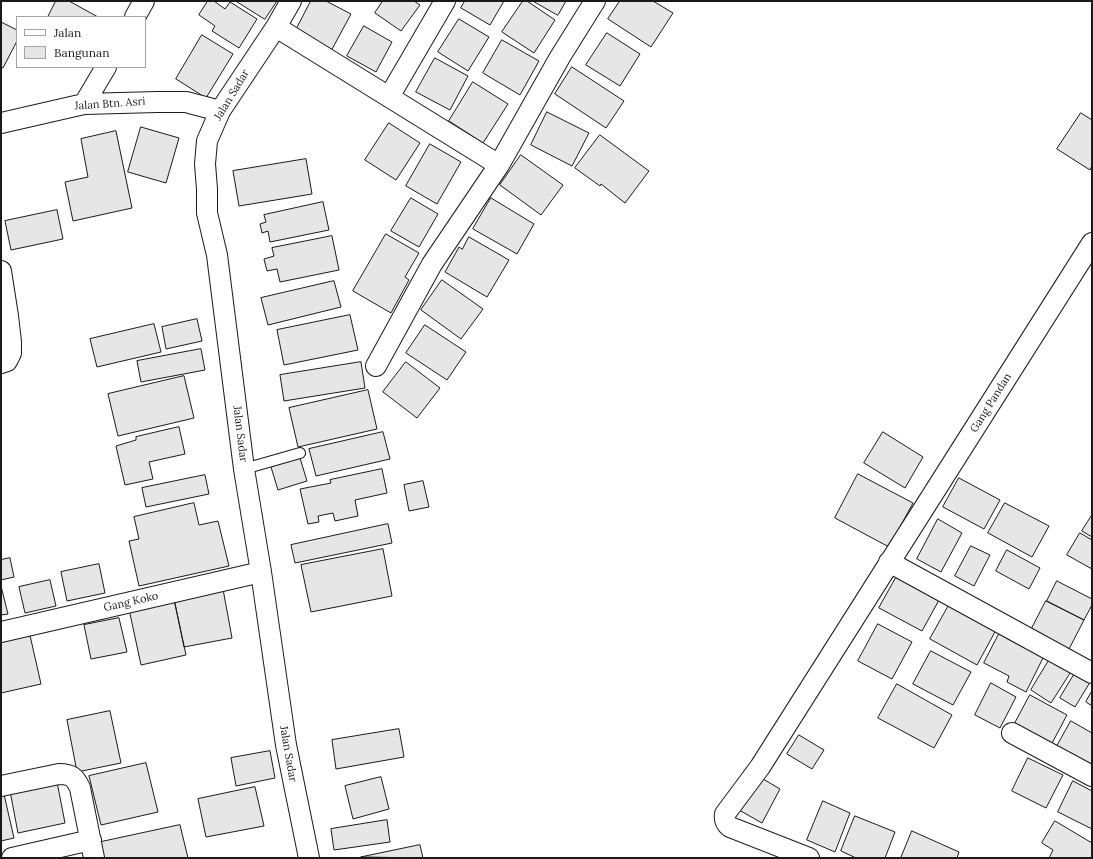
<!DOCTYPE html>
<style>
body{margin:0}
#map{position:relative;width:1093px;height:859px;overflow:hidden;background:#fff;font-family:Lora,serif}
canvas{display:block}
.frame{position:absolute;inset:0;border:2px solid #1a1a1a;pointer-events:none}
.legend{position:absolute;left:16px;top:16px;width:130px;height:52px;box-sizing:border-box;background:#fff;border:1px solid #a3a3a3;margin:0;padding:5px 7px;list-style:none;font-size:12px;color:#1a1a1a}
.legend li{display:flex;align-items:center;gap:8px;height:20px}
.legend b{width:20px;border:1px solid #a3a3a3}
</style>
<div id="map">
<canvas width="1093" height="859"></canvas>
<div class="frame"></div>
<ul class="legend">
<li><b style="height:5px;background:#fff"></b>Jalan</li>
<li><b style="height:11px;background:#e6e6e6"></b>Bangunan</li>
</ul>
</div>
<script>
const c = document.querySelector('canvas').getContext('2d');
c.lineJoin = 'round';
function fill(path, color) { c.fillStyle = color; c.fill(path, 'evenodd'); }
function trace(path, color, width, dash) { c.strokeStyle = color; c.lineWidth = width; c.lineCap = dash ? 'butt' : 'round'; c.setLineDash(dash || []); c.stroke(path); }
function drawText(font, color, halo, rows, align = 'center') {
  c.font = font + ' Lora,serif'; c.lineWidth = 3; c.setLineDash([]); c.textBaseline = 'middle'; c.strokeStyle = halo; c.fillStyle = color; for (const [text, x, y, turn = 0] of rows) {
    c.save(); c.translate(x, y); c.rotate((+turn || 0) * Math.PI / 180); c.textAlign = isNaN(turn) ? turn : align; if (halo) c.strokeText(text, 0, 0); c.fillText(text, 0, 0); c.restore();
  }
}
const building = new Path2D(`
 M56 1H69L98 17H48Z
 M208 1H214L225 9 230 2 257 19 239 48 212 31 215 26 199 15Z
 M236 1H277L265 19Z
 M311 1H326L351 14 330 53 294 34Z
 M383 1H414L420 5 401 31 375 13Z
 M465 1H504L490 25 461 8Z
 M523 1H527L555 20 534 53 502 32Z
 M533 1H566L558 15Z
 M620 1H653L673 13 651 47 608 19Z
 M459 19 489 37 468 71 438 52Z
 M1 22 17 30V41L3 68 1 67Z
 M364 26 392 42 376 72 347 56Z
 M607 33 640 54 620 86 586 65Z
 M202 35 233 54 206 98 176 79Z
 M502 40 539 61 520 95 483 73Z
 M435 58 468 76 450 110 416 92Z
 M572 67 624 101 606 128 555 94Z
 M473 82 508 104 483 143 449 121Z
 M547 112 589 133 572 166 531 145Z
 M1081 113 1092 120V166L1090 170 1057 149Z
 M389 123 420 143 396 180 365 160Z
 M141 127 179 138 166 183 128 172Z
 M116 131 132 208 73 221 65 182 88 177 81 139Z
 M600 135 649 171 625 203 601 184 600 186 575 168Z
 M430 144 461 162 437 204 406 186Z
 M521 155 563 185 541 215 500 185Z
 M306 159 312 194 239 206 233 171Z
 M411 198 438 214 419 247 391 231Z
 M491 198 534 224 517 254 473 229Z
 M323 202 329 230 270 242 268 231 262 233 260 224 266 222 264 215Z
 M57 210 63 239 11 250 5 221Z
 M386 234 419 253 405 277 409 280 391 313 353 291Z
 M332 236 339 270 280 282 277 269 267 271 264 259 274 256 272 248Z
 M469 237 509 260 487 297 445 272 459 247 462 249Z
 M442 280 483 309 461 339 421 310Z
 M334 281 341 307 268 325 261 298Z
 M350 315 358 350 284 365 277 330Z
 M197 319 202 341 166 349 162 327Z
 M154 324 161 352 97 367 90 339Z
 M425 325 466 352 447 380 406 353Z
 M201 349 205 370 141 382 137 361Z
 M361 362 365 388 284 401 280 375Z
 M406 362 440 388 417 418 383 392Z
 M184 376 194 418 118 436 108 394Z
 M368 390 377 429 298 447 289 408Z
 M179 427 185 454 149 462 153 479 125 485 116 446 136 440V437Z
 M383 432 390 459 316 476 309 449Z
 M883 432 923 457 905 488 864 463Z
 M300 458 307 481 278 490 271 467Z
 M382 469 387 493 355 500 358 516 335 521 333 513 318 516 319 522 308 524 300 489 331 483 330 480Z
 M858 474 913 503 889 547 835 518Z
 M205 475 209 494 146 507 142 488Z
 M959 478 1000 500 984 529 943 507Z
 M423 481 429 507 409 511 404 485Z
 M194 503 199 525 218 521 229 566 139 586 129 541 139 539 134 517Z
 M1005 503 1049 526 1032 557 988 533Z
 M1092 515V537L1082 531Z
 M938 519 962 533 941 572 917 559Z
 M388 524 392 543 295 563 291 545Z
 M1080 533 1092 540V569L1067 555Z
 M971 546 990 555 974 586 955 576Z
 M383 549 392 596 311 612 301 565Z
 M1007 550 1040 568 1029 589 996 571Z
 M10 558 14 577 1 580V560Z
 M99 564 105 593 67 601 61 572Z
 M897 576 939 600 922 631 879 608Z
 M50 580 56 606 25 613 19 587Z
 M1057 581 1092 599V605L1084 620 1047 601Z
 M1 586 8 614 1 615Z
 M223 589 232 638 184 647 174 599Z
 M174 599 186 655 141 665 129 609Z
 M1046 601 1084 620 1068 651 1030 632Z
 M949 605 996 630 977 665 930 639Z
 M119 618 127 652 91 659 84 625Z
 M878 624 912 642 892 679 858 661Z
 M29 631 41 684 1 693V637Z
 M999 634 1023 647 1046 652 1026 692 1007 682 1009 676 984 663Z
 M931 651 971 672 953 705 913 684Z
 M1051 657 1072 670 1051 703 1031 690Z
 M1078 668 1092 679 1075 707 1060 698Z
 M991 683 1016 697 1000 728 975 715Z
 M897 684 952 715 934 748 878 718Z
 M1092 691V706L1086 702Z
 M1030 695 1067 715 1050 747 1013 727Z
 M110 711 121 763 77 772 67 720Z
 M1071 721 1092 733V768L1056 748Z
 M399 729 404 757 336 769 332 740Z
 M799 735 824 750 812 769 787 754Z
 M270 751 275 778 236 786 231 758Z
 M1028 758 1063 775 1046 808 1012 791Z
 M146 763 158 812 101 825 89 776Z
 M758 776 780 789 762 823 739 810Z
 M381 777 389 809 353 819 345 786Z
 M1073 781 1092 791V829L1058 812Z
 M57 782 65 823 18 833 10 791Z
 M255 787 264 826 206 837 198 799Z
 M3 790 14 838 1 841V791Z
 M823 801 850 813 835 852 807 840Z
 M855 816 895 832 885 858H856L841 851Z
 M387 820 390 842 334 850 331 829Z
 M1055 821 1092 843V858H1049L1053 850 1042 843Z
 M180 825 188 858H104L101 842Z
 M912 831 959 852 957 858H901Z
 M420 845 423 858 361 857Z`);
fill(building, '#e6e6e6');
trace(building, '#1a1a1a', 1);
const lane = new Path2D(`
 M244 469 300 453`);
const street = new Path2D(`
 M291 1 276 27 220 111 207 141 205 164 207 189V213L217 255 244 469 261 572 286 745 309 858
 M135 17 144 1
 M276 27 499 165
 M389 97 445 1
 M84 104 106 67
 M1 123 84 104 157 102H186L220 111
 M1 271 8 316 11 342V353L7 361 1 363
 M376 366 432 264 499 165 560 57 595 1
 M889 562 1092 673
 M1 632 261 572
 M1012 733 1092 776
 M1 786 59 774C71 774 75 777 80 788L94 858
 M12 858 91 840
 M809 858 730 827C725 823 724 820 725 814L760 767 1092 243`);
trace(lane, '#1a1a1a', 12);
trace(street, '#1a1a1a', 22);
trace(lane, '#fff', 10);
trace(street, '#fff', 20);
drawText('11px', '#1a1a1a', '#fff', [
 ["Jalan Sadar",232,95,-59],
 ["Jalan Btn. Asri",110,104,-4],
 ["Gang Pandan",991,403,-58],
 ["Jalan Sadar",240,434,83],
 ["Gang Koko",131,602,-13],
 ["Jalan Sadar",288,754,80]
]);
</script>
